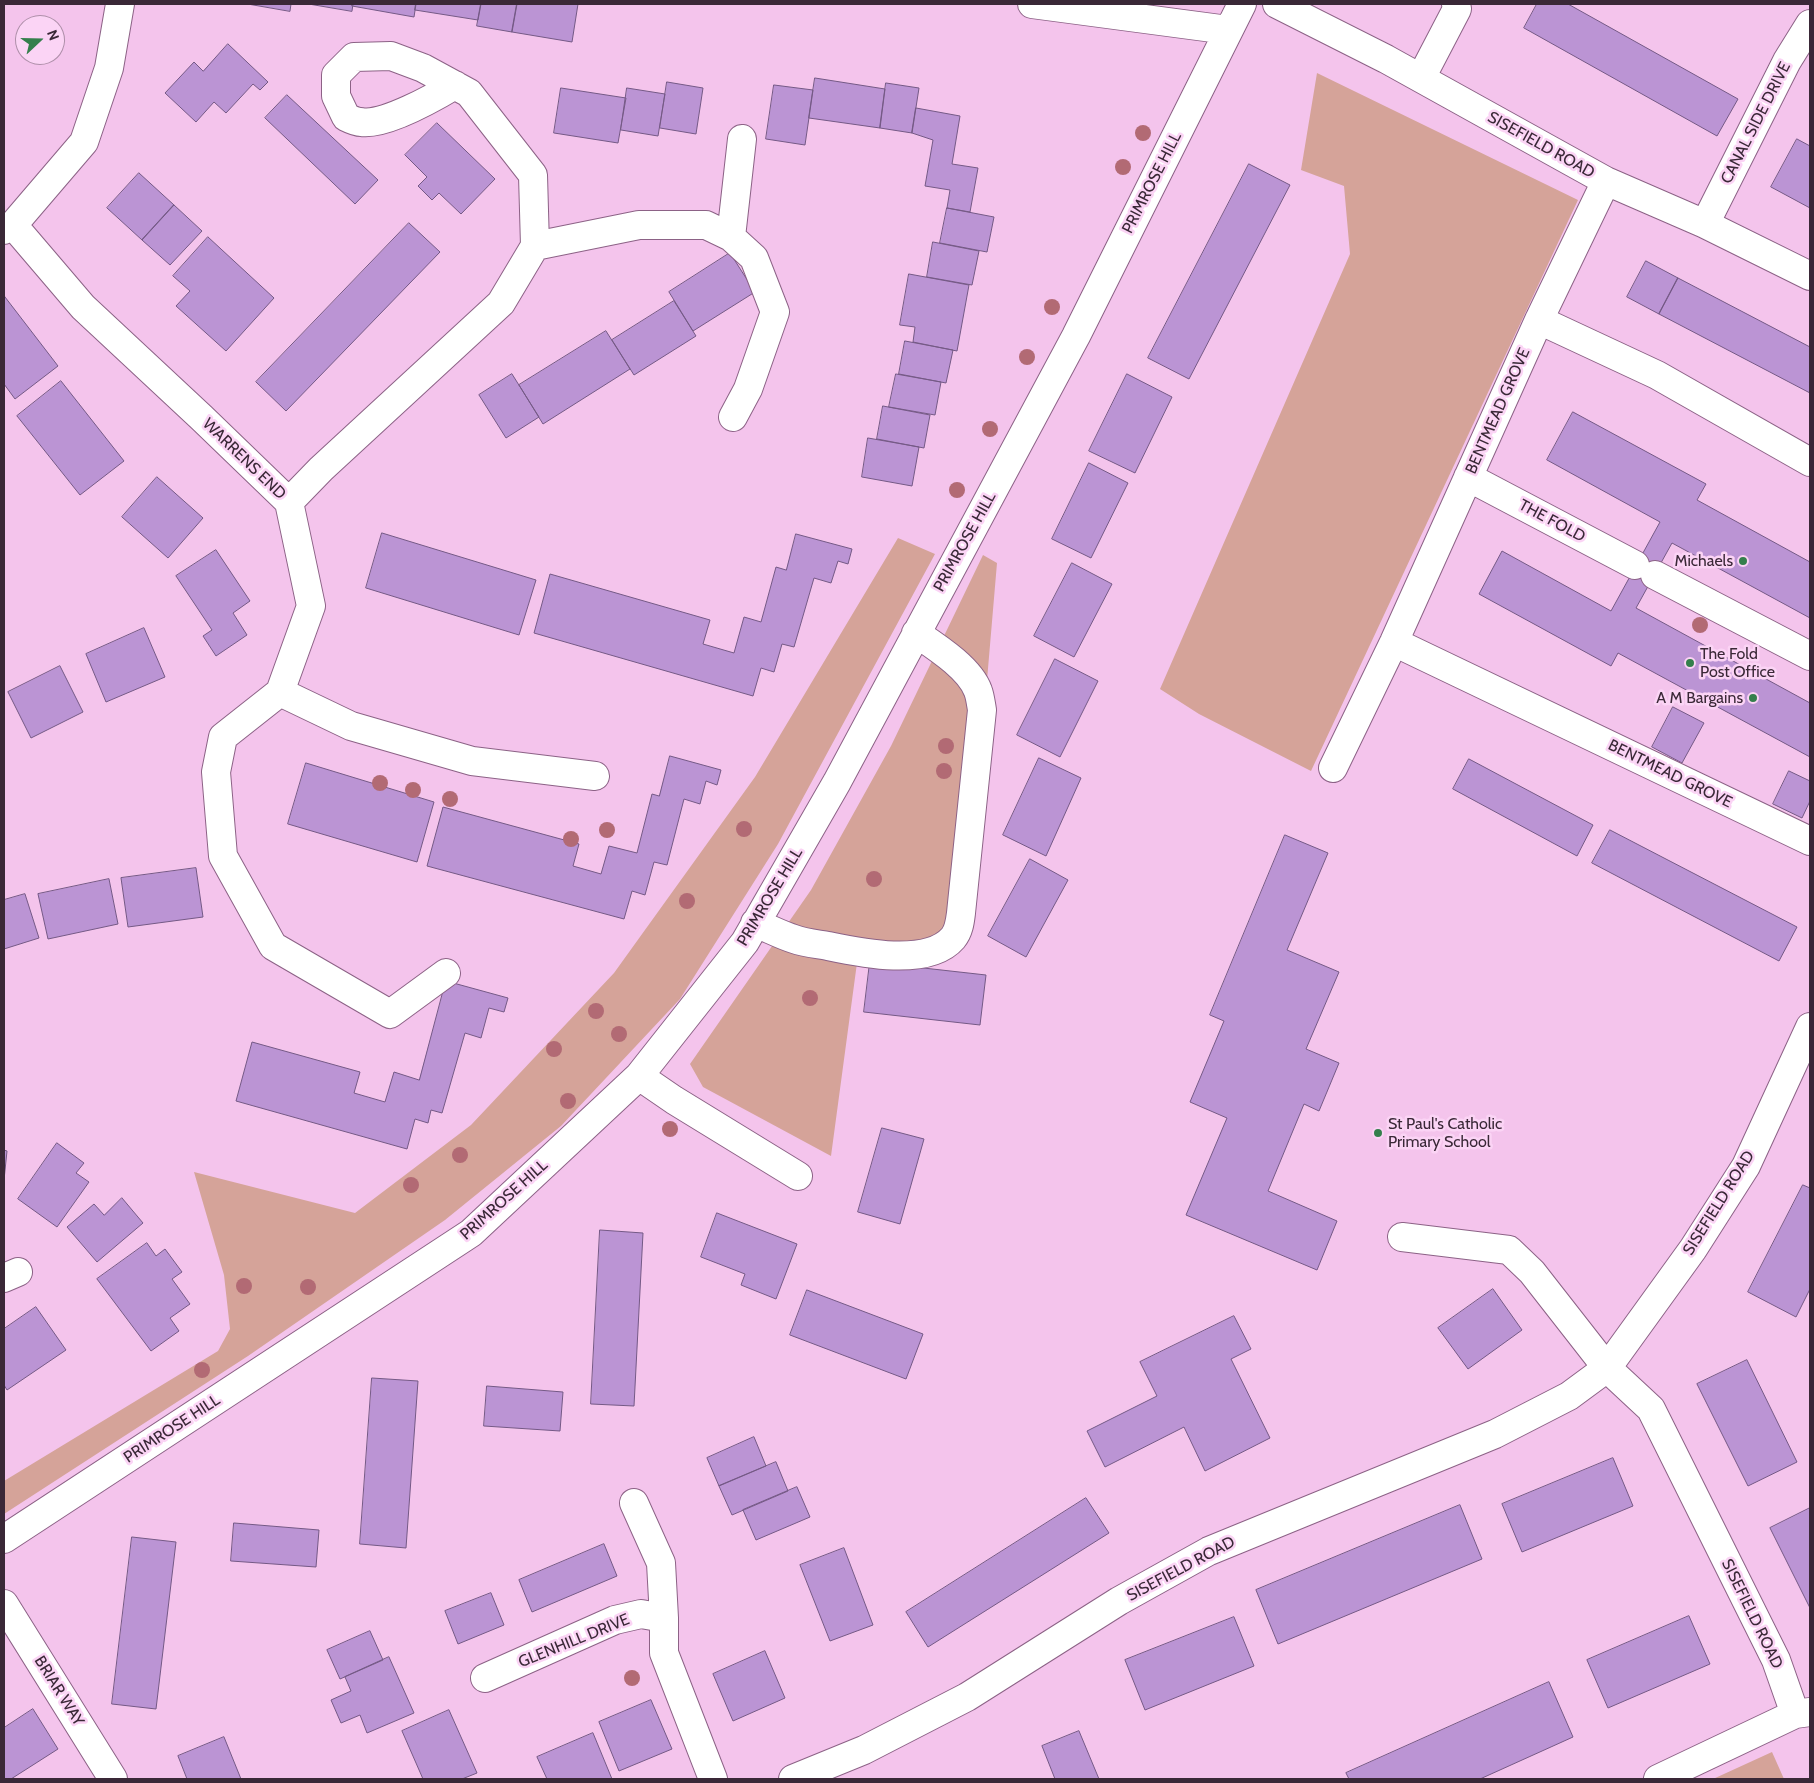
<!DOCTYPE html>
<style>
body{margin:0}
#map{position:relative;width:1814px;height:1783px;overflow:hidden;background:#f4c4ec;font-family:Cabin,sans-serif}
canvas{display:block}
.frame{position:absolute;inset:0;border:5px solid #3a2837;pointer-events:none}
.north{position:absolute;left:15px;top:15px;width:50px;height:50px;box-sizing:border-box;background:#fbd4f5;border:1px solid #ae8fa9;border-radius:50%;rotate:69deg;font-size:14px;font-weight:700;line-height:20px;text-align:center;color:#3a2837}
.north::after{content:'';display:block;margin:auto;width:18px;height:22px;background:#347f4c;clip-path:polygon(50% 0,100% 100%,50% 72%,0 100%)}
</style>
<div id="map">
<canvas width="1814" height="1783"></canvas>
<div class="frame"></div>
<div class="north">N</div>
</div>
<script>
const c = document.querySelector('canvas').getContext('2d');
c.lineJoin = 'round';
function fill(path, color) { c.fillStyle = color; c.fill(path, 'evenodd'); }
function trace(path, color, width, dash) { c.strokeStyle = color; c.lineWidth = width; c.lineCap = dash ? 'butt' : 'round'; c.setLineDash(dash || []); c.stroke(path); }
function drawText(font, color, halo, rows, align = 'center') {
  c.font = font + ' Cabin,sans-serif'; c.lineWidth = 5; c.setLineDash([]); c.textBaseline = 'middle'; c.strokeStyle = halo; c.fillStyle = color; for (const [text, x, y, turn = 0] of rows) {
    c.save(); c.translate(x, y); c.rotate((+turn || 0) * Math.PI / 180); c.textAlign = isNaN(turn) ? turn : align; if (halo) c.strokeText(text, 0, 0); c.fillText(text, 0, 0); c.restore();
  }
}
fill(new Path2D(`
 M1317 73 1578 200 1311 771 1199 714 1160 689 1350 254 1344 186 1301 170Z
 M898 538 935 554 778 844 680 999 561 1126 445 1220 248 1356 4 1514V1481L218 1351 230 1329 224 1275 194 1172 355 1213 471 1125 614 973 755 777Z
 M983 555 997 563 965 938 859 948 831 1156 703 1087 690 1064 811 890 891 746Z
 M1772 1752 1784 1779H1713Z`), '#d5a399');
const building = new Path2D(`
 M248 4H291L290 11Z
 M309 4H353L352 11Z
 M353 4H416L414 17 352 6Z
 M416 4H481L478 20 415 10Z
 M481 4H517L512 32 477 26Z
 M517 4H578L572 42 512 32Z
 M1537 4H1568L1738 99 1717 136 1524 28Z
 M228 44 268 82 260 90 253 84 226 113 214 102 196 122 165 93 194 62 203 71Z
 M815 78 885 89 880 128 809 118Z
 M667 82 703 88 696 134 660 128Z
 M886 83 919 88 912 133 880 128Z
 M774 85 813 90 805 145 766 139Z
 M561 88 626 98 618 143 554 133Z
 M627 88 665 94 658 136 621 130Z
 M287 95 378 180 355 204 265 118Z
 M916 108 960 116 952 164 978 168 970 212 947 208 950 190 925 186 933 140 912 133Z
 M437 123 495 179 461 214 439 193 432 200 418 186 427 177 405 155Z
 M1797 139 1810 146V208L1771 187Z
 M1249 164 1290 185 1189 379 1148 358Z
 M139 173 174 205 142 240 107 208Z
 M174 205 202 231 170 265 142 240Z
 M947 208 994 217 987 252 940 243Z
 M409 223 440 252 286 411 256 382Z
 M208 237 274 298 226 351 176 306 190 291 173 276Z
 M933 242 979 251 972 285 927 277Z
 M730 253 755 292 693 331 669 292Z
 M1646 261 1678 278 1659 314 1627 297Z
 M909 274 969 285 957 351 913 342 915 327 900 325Z
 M1678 278 1810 347V393L1659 314Z
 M5 297 58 366 15 399 4 384V298Z
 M674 301 696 336 634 375 612 340Z
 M606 331 630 369 543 424 519 385Z
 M905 341 953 350 946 383 899 374Z
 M512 374 539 417 506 438 479 395Z
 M896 374 941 382 935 415 889 407Z
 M1127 374 1172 397 1135 473 1089 451Z
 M61 381 124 461 80 495 17 416Z
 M883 406 930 415 924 448 877 439Z
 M1573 412 1706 484 1697 500 1810 562V618L1672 543 1636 608 1810 703V757L1618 653 1611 666 1479 594 1502 551 1611 611 1660 522 1547 460Z
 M868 438 919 447 912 486 862 477Z
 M1089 463 1128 483 1091 558 1052 539Z
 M157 477 203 518 168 558 122 517Z
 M382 533 536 580 519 635 366 588Z
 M796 534 852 549 848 564 838 561 831 583 814 578 794 647 782 644 774 672 761 668 753 696 534 633 550 574 710 620 703 644 734 653 744 617 761 622 776 567 786 570Z
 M216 550 250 601 233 613 247 635 216 656 203 636 212 630 176 576Z
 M1072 563 1112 584 1074 657 1034 636Z
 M144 628 165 677 106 702 86 654Z
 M1055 659 1098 681 1060 757 1017 735Z
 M60 666 83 712 31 738 8 692Z
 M1673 707 1704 723 1682 763 1652 747Z
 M670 756 721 770 717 785 706 781 700 804 684 799 667 865 654 862 645 895 632 891 624 919 427 866 443 807 579 844 573 866 601 874 609 846 637 853 652 794 659 796Z
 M1039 758 1081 778 1046 856 1003 835Z
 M1469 759 1593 825 1577 856 1453 789Z
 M306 763 434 802 417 862 288 824Z
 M1789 771 1810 781V801L1802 818 1773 804Z
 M1610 830 1797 927 1779 961 1592 863Z
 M1285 835 1328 853 1287 950 1339 972 1306 1049 1339 1063 1319 1111 1304 1104 1268 1191 1337 1221 1317 1270 1186 1215 1227 1118 1190 1102 1224 1021 1210 1015Z
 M1030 859 1068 880 1026 957 988 936Z
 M196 868 203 917 128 927 121 878Z
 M109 879 118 924 48 939 38 894Z
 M25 894 39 938 4 949V900Z
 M870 962 986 975 980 1025 864 1012Z
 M446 981 508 998 504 1012 489 1008 481 1038 465 1033 442 1113 431 1110 428 1123 415 1119 407 1149 236 1101 252 1042 360 1072 354 1093 385 1102 394 1072 419 1080Z
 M882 1128 924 1139 900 1224 858 1212Z
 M57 1143 84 1163 76 1173 89 1182 57 1227 18 1199Z
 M4 1150 7 1151 4 1180Z
 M1803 1185 1810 1188V1289L1796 1317 1748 1292Z
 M122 1198 143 1223 97 1262 67 1227 94 1204 104 1215Z
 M717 1213 797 1244 776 1299 741 1285 745 1274 701 1257Z
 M600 1230 643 1233 634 1406 591 1404Z
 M147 1243 156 1256 165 1249 182 1272 172 1279 190 1304 170 1318 179 1331 151 1351 97 1279Z
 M1493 1289 1522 1330 1468 1369 1438 1328Z
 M807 1290 923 1334 906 1379 790 1335Z
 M36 1307 66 1350 7 1390 4 1385V1329Z
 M1234 1316 1251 1349 1231 1359 1270 1438 1205 1471 1184 1427 1105 1467 1087 1431 1157 1396 1140 1362Z
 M1747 1360 1797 1462 1748 1486 1697 1384Z
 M372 1378 418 1381 406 1548 360 1544Z
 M487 1386 563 1392 560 1431 484 1426Z
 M754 1437 766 1466 719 1486 707 1458Z
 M1613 1458 1633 1506 1522 1552 1502 1504Z
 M776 1462 788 1491 732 1515 719 1486Z
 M797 1487 810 1517 756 1540 743 1510Z
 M1086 1498 1109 1533 928 1647 906 1612Z
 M1460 1505 1482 1559 1278 1644 1256 1590Z
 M1810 1508V1608L1770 1528Z
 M234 1523 319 1530 316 1567 231 1561Z
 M132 1537 176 1542 156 1709 112 1704Z
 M604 1544 617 1576 532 1612 519 1580Z
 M844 1548 873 1625 830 1641 800 1565Z
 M491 1593 504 1625 458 1644 445 1611Z
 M1689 1616 1710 1664 1608 1708 1587 1660Z
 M1234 1617 1254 1666 1145 1710 1125 1660Z
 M370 1631 383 1660 340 1679 327 1650Z
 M765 1651 785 1698 733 1721 713 1674Z
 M389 1657 414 1713 367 1733 360 1715 341 1723 331 1700 351 1691 345 1677Z
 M1549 1682 1573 1737 1480 1779H1349L1346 1773Z
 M651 1700 672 1749 619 1771 599 1722Z
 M33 1709 58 1749 11 1779H4V1728Z
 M449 1710 477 1773 462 1779H423L402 1731Z
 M1079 1731 1099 1779H1055L1042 1746Z
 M593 1733 612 1779H547L537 1757Z
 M224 1737 241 1779H187L178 1756Z`);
fill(building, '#bb94d4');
trace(building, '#745985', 1);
const minor = new Path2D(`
 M1032 4 1228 30
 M1277 4 1386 59 1606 181 1705 224 1810 276
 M1421 78 1457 9 1456 4
 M1705 224 1787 61 1810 24
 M13 225 83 307 202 418 289 502 321 469 501 303 535 246 533 175 469 93 423 68 391 56 354 57 336 75V96L346 117C350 119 356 122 361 122 384 126 435 97 455 85
 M4 230 13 225 84 142 109 68 120 4
 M731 237 742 139
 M535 246 639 225H706L731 237 754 258 775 312 748 389 733 417
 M1539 320 1657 375 1810 462
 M1468 477 1635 565
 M289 502 311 606 280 692 223 737 216 772 223 856 273 946 390 1014 446 973
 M1655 575 1810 656
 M1394 642 1810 841
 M280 692 351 726 472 761 595 776
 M1333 768 1394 642 1539 320 1606 181
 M755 923C768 928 781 935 794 939 805 943 817 944 828 946 861 953 928 967 953 938 959 931 960 921 961 913L982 710C981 704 980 696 978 691 970 668 935 646 916 633
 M639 1076 674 1100 798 1176
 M4 1278 18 1272
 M634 1503 661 1563 664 1618
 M4 1539 471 1233 639 1076 745 942 837 782 1076 336 1242 4
 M4 1604 113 1779
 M485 1678 615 1620 641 1614 664 1618V1653L713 1779
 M1795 1714 1776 1660 1651 1409 1607 1368 1693 1249 1746 1166 1810 1027
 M793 1779 864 1750 967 1697 1119 1601 1209 1551 1495 1434 1569 1396 1607 1368 1532 1272 1509 1250 1402 1237
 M1658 1779 1795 1714 1810 1712`);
trace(minor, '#8c6286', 30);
trace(minor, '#fff', 28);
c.fillStyle = '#b26a74';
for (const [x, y] of [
 [1143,133],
 [1123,167],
 [1052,307],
 [1027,357],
 [990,429],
 [957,490],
 [1700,625],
 [946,746],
 [944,771],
 [380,783],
 [413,790],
 [450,799],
 [744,829],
 [607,830],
 [571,839],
 [874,879],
 [687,901],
 [810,998],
 [596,1011],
 [619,1034],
 [554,1049],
 [568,1101],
 [670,1129],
 [460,1155],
 [411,1185],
 [244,1286],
 [308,1287],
 [202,1370],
 [632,1678]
]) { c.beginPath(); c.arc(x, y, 8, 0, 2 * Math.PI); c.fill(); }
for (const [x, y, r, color] of [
 [1743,561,5,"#347f4c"],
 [1690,663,5,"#347f4c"],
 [1753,698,5,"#347f4c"],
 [1378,1133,5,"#347f4c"]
]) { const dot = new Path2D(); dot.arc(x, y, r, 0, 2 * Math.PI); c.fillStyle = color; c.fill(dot); trace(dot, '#fbd4f5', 2); }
drawText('16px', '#3a2837', '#fbd4f5', [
 ["CANAL SIDE DRIVE",1756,123,-63],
 ["SISEFIELD ROAD",1541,145,29],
 ["PRIMROSE HILL",1152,183,-63],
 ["BENTMEAD GROVE",1498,411,-66],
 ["WARRENS END",244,459,44],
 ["THE FOLD",1552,521,28],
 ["PRIMROSE HILL",965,542,-61],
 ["BENTMEAD GROVE",1670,774,26],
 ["PRIMROSE HILL",770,897,-59],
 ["PRIMROSE HILL",504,1200,-42],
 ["SISEFIELD ROAD",1719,1203,-58],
 ["PRIMROSE HILL",172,1429,-33],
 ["SISEFIELD ROAD",1181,1569,-28],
 ["SISEFIELD ROAD",1752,1614,64],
 ["GLENHILL DRIVE",574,1641,-22],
 ["BRIAR WAY",59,1691,58]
]);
drawText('16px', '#3a2837', '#fbd4f5', [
 ["Michaels",1733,561],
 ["The Fold",1700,654,"left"],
 ["Post Office",1700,672,"left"],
 ["A M Bargains",1743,698],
 ["St Paul's Catholic",1388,1124,"left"],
 ["Primary School",1388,1142,"left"]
], 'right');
</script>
